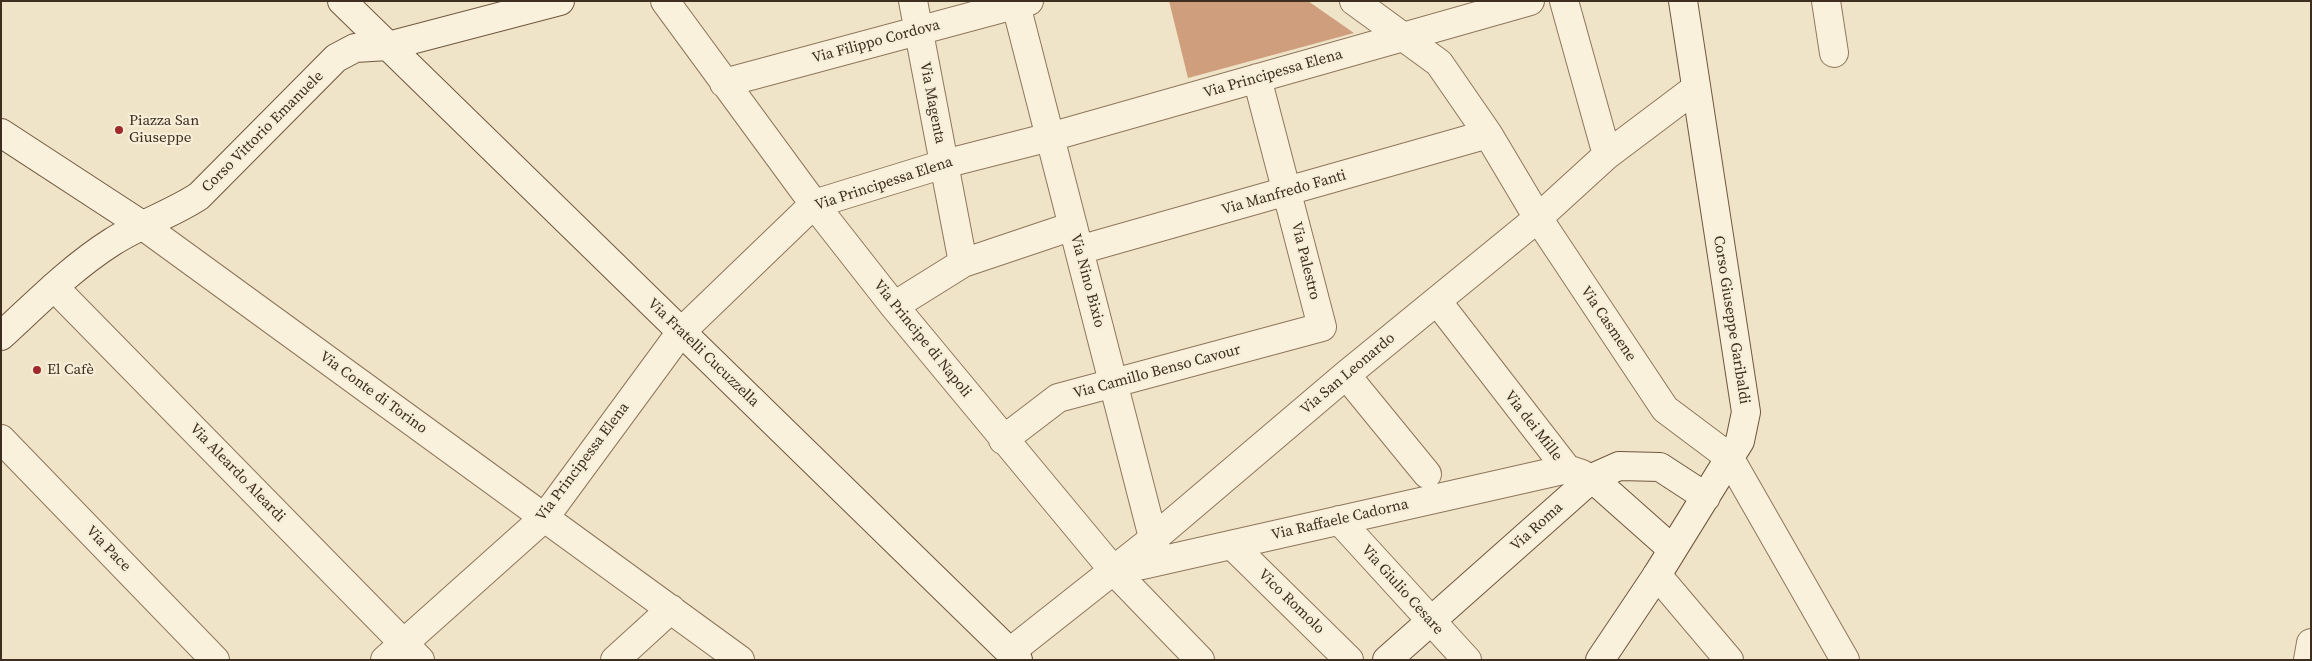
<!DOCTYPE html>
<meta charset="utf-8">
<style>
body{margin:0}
#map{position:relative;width:2312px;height:661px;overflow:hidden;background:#f0e4c8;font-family:"Source Serif 4",serif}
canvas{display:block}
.frame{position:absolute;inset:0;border:2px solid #3d2e20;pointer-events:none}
</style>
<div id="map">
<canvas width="2312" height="661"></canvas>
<div class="frame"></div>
</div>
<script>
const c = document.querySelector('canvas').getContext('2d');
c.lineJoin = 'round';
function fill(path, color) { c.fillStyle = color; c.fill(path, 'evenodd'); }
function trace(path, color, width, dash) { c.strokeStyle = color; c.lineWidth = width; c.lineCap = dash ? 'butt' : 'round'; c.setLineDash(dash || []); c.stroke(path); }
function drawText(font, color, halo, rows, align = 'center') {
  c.font = font + ' "Source Serif 4",serif'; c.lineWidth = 4.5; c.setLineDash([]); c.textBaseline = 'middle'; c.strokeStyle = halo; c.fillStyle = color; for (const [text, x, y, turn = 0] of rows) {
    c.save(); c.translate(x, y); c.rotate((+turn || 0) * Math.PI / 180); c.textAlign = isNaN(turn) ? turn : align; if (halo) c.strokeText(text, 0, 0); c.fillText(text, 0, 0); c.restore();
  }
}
fill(new Path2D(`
 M1169 1H1308L1354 33 1188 78Z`), '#cf9f7d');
const street = new Path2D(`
 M665 1 814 204 894 306 1114 571 1200 660
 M913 1 963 263
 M1015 1 1159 561
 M1354 1 1439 63 1488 134 1538 218 1665 409 1729 457 1845 660
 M1564 1 1607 155
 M1826 1 1834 53
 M724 83 1029 1
 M142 225 740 660
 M1079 250 1488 134
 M54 287 420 660
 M1437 301 1567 469 1582 474
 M894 306 963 263 1073 226
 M1346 375 1427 474
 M1 439 215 660
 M1003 440 1058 398 1322 327 1257 78
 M1339 520 1467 660
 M1232 545 1349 660
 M1142 565 1567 469
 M1657 575 1729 660
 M1010 652 1153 539 1346 375 1538 218 1607 155 1696 88
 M385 660 545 517 681 332 814 204 944 164 1050 137 1530 1
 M615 660 671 609
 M2308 660 2311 643`);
const secondary = new Path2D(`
 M342 1 1018 660
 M1 133 142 225
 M1 336C36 304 71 268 112 242 140 224 172 214 199 196L336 58 355 48 388 46 560 1
 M1592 478 1672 549
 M1387 660 1592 478 1619 466 1660 467 1706 497
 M1600 660 1657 575 1740 441 1746 412 1683 1`);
trace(street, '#8d765c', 30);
trace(secondary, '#6f573f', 30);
trace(street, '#faf1dc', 28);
trace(secondary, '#faf1dc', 28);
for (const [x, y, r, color] of [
 [119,130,5,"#9e2a2b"],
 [37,370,5,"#9e2a2b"]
]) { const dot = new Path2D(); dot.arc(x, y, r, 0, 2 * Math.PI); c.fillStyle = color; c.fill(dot); trace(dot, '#f7eed8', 2); }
drawText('15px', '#3d2e20', '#f7eed8', [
 ["Via Filippo Cordova",876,42,-15],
 ["Via Principessa Elena",1273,74,-16],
 ["Via Magenta",932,103,79],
 ["Corso Vittorio Emanuele",263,132,-45],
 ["Via Principessa Elena",884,184,-18],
 ["Via Manfredo Fanti",1284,193,-16],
 ["Via Palestro",1305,261,76],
 ["Via Nino Bixio",1087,281,75],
 ["Corso Giuseppe Garibaldi",1731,320,81],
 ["Via Casmene",1608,324,56],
 ["Via Principe di Napoli",922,339,51],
 ["Via Fratelli Cucuzzella",703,353,44],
 ["Via Camillo Benso Cavour",1157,372,-15],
 ["Via San Leonardo",1348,374,-40],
 ["Via Conte di Torino",373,393,36],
 ["Via dei Mille",1533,426,52],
 ["Via Principessa Elena",583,462,-53],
 ["Via Aleardo Aleardi",237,473,46],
 ["Via Raffaele Cadorna",1340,520,-13],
 ["Via Roma",1537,527,-42],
 ["Via Pace",108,549,46],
 ["Via Giulio Cesare",1402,590,48],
 ["Vico Romolo",1291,602,44]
]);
drawText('15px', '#3d2e20', '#f7eed8', [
 ["Piazza San",129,121],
 ["Giuseppe",129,138],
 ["El Cafè",47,370]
], 'left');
</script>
